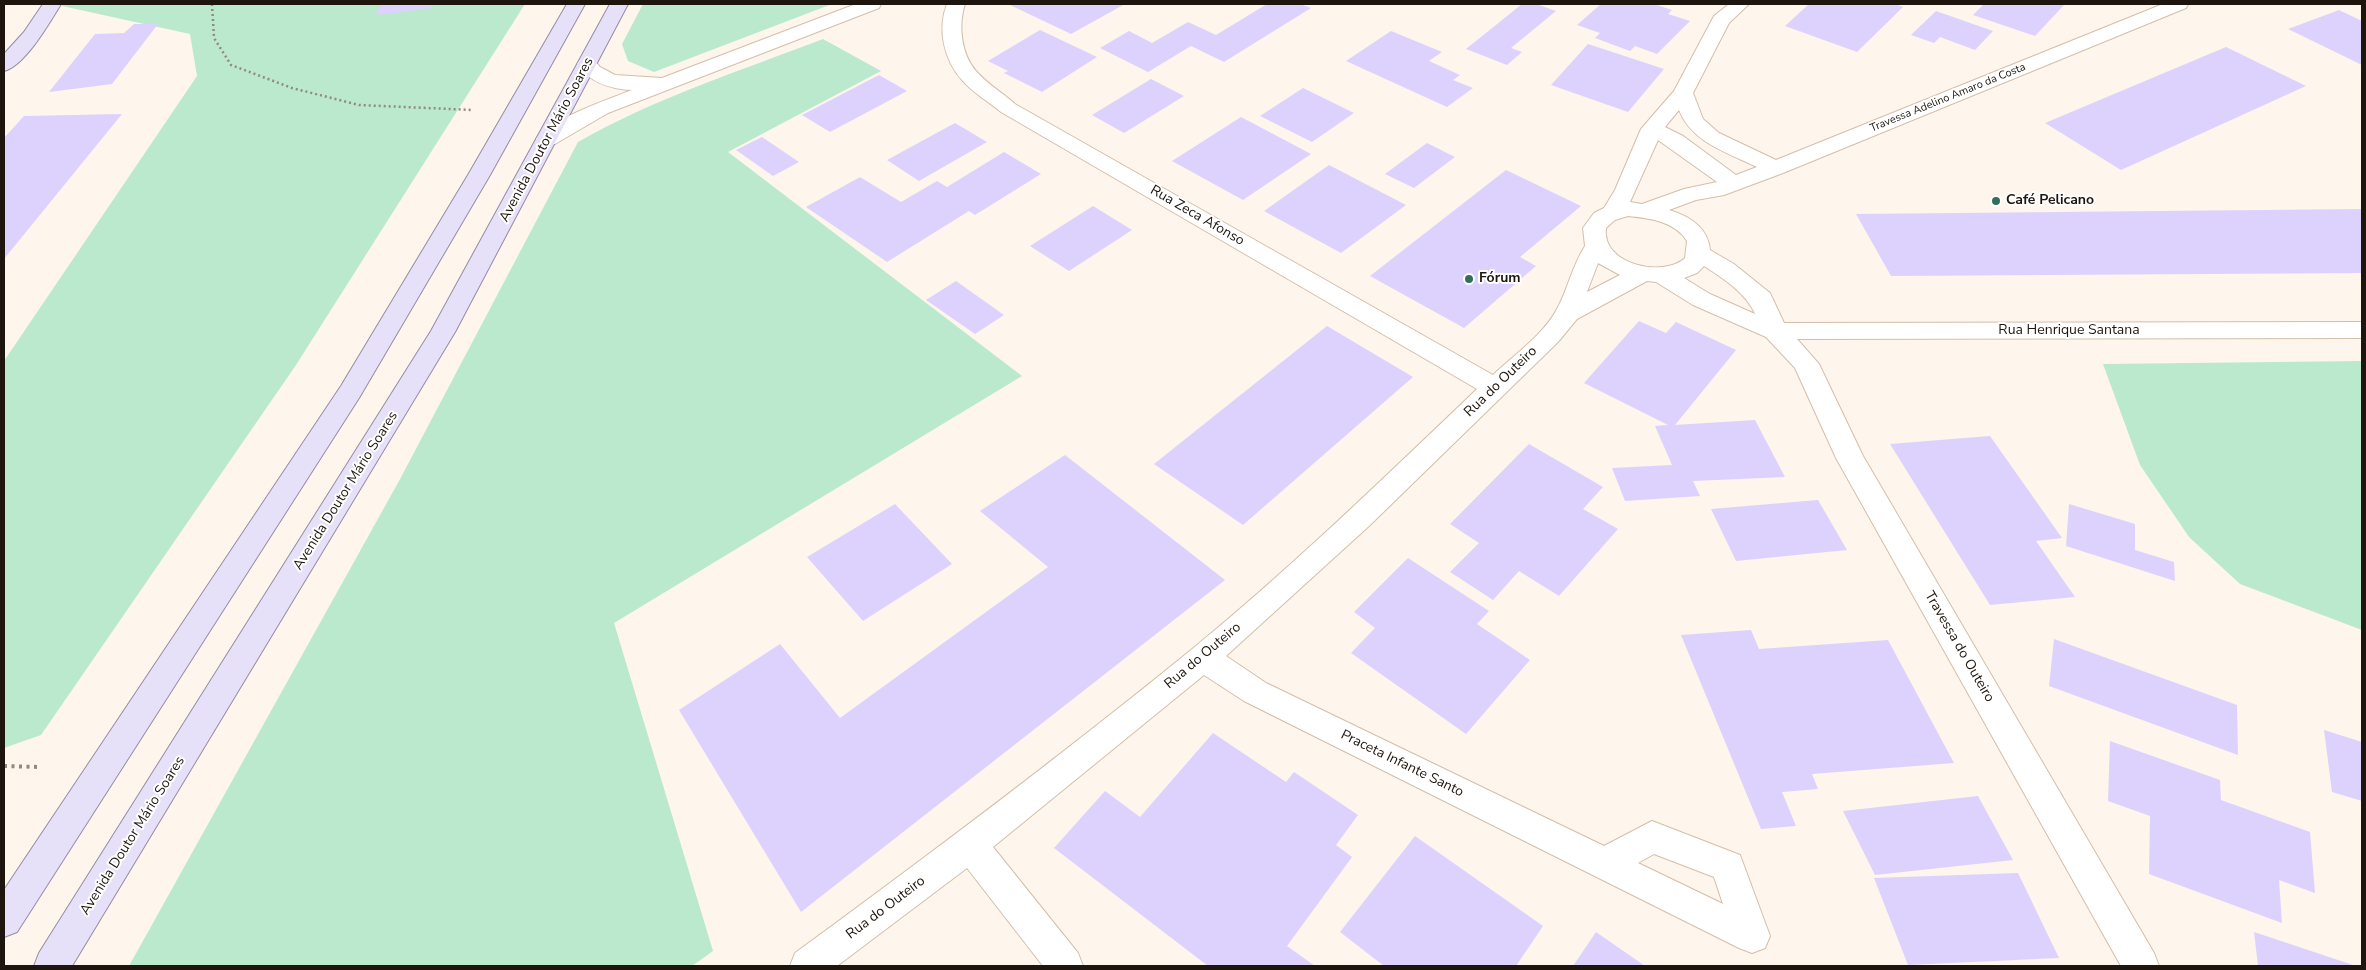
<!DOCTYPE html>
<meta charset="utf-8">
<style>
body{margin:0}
#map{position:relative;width:2366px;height:970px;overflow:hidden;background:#fef5ec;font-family:"Nunito Sans",sans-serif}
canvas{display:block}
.frame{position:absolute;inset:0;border:5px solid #1e160e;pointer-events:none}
</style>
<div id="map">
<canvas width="2366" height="970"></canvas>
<div class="frame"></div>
</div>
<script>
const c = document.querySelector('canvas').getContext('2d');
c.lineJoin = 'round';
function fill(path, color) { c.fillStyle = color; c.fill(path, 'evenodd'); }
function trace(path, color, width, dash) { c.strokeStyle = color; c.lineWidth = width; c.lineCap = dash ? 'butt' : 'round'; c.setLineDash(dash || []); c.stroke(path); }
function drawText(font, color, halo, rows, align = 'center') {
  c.font = font + ' "Nunito Sans",sans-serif'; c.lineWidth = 4; c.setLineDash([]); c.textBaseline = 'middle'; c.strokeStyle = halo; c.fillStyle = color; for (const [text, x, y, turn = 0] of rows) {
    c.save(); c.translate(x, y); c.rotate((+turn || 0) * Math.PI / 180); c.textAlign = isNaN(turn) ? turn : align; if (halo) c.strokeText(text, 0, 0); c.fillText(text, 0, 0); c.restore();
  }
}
fill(new Path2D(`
 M63 4H525L296 365 41 735 4 748V361L197 76 190 34 62 6Z
 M643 4H832L654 72 628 61 622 44Z
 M823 39 881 71 728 152 1022 376 614 623 713 951 692 966H129L399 481 578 142C655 98 740 71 823 39Z
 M2362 361V630L2240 584 2189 537 2140 465 2103 364Z`), '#bbe9cd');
fill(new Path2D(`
 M380 4H432L431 8 377 15Z
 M1008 4H1125L1071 34Z
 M1267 4H1300L1311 8 1224 62 1191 46 1148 72 1100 48 1129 31 1152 43 1188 22 1216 35Z
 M1522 4H1536L1556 11 1511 48 1522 52 1507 65 1466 49Z
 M1601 4H1654L1672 10 1668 14 1690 21 1657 54 1635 46 1630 51 1595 38 1600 33 1577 25Z
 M1809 4H1895L1903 7 1857 52 1785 26Z
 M1984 4H2065L2035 36 1973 15Z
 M2339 10 2362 21V65L2288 29Z
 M1936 11 1993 31 1975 50 1940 37 1934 43 1911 35Z
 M134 24H158L112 84 49 92 95 34 124 33Z
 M1040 30 1097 57 1042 92 1004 73 1008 71 988 61Z
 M1391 31 1442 52 1429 61 1460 75 1453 80 1473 88 1447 107 1346 61Z
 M1588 44 1664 69 1628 112 1551 85Z
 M2226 47 2306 86 2121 170 2045 123Z
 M879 75 907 91 830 132 802 115Z
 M1151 79 1184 96 1124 133 1092 115Z
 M1303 88 1354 113 1312 142 1260 116Z
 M122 114 4 259V138L24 116Z
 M1241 117 1311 154 1243 200 1172 161Z
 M955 123 987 142 919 181 887 160Z
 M762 137 799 162 773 176 736 150Z
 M1427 143 1455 157 1414 188 1385 174Z
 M1004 152 1041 174 975 215 969 211 887 262 806 207 860 177 901 202 937 181 947 187Z
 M1329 165 1406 205 1341 253 1264 211Z
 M1506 170 1581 206 1520 257 1536 266 1464 328 1370 276Z
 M1093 206 1132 230 1069 271 1030 246Z
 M2362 209V273L1891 276 1856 214Z
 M956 281 1004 315 975 334 926 300Z
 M1639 321 1666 333 1676 322 1736 350 1675 425 1755 420 1785 477 1693 481 1700 496 1625 501 1612 468 1672 465 1655 426 1668 425 1584 383Z
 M1327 326 1413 377 1243 525 1154 464Z
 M1990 436 2062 538 2036 541 2075 597 1990 605 1890 444Z
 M1529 444 1603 487 1583 509 1618 529 1559 596 1519 571 1493 600 1450 572 1479 543 1450 524Z
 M1065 455 1225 580 801 912 679 710 780 644 840 718 1048 567 980 511Z
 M1818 500 1847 550 1736 561 1711 509Z
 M895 504 952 564 863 621 807 557Z
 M2069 504 2135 524V550L2174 562 2175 581 2066 546Z
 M1408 558 1489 611 1477 624 1530 660 1466 734 1351 653 1375 628 1354 612Z
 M1751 630 1759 649 1888 640 1954 763 1812 774 1818 789 1782 792 1796 826 1761 829 1681 635Z
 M2054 639 2237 705 2238 755 2049 686Z
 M2324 730 2362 742V801L2332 792Z
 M1213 733 1286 782 1294 772 1358 815 1336 845 1352 857 1287 946 1315 966H1208L1054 848 1105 791 1140 817Z
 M2110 741 2220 780 2221 800 2310 832 2315 893 2279 880 2282 923 2149 874 2150 816 2108 801Z
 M1978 796 2013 860 1875 875 1843 811Z
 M1415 836 1543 926 1516 966H1384L1340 932Z
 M2018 873 2059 958 1908 965 1874 878Z
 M1596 932 1645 966H1573Z
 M2254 932 2356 966H2258Z`), '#ddd2fd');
const minor = new Path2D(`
 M856 4H881L879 8 608 113 555 144 547 145 539 144 536 139C550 119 609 99 632 90 610 89 590 83 577 64L580 60H594L600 67 615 75 662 78Z
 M947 4H965C958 25 961 54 976 71 987 84 1003 93 1015 104L1493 375C1512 357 1545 333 1557 309 1568 289 1572 266 1585 246L1583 228 1594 213 1604 208 1615 190 1641 129 1674 91 1714 16 1729 4H1749L1729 23 1693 93 1703 119 1719 133 1776 160 2163 4H2188L2186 8 1783 173 1724 195 1696 200 1669 210C1689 216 1708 227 1710 250L1734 264 1770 293 1784 323 2362 322V338L1797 339 1819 364 1863 456 2154 953 2159 966H2121L1836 458 1795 368 1766 337 1693 305 1656 282 1647 281 1577 319 1558 342 1369 526 1226 656 1266 683 1604 846 1652 821 1740 855 1770 936 1765 948 1752 953 1739 948 1244 701 1204 675 993 847 1078 953 1083 966H1043L967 868 837 966H790L795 953C929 855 1062 755 1191 650 1291 568 1384 478 1477 389L1001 112C988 101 973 93 962 80 944 60 937 29 947 4ZM1679 110C1691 142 1728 153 1757 167L1736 175 1683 136 1665 127ZM1658 140 1717 182 1684 189 1642 204 1630 202ZM1628 216C1648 218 1675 221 1687 241L1685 258C1664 278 1601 265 1606 228L1615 220ZM1598 263 1620 275 1587 292ZM1704 266C1723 278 1747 294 1755 314L1710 294 1684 278 1697 273ZM1654 854 1714 877 1723 904 1638 863Z`);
const major = new Path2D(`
 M43 4H61C50 22 25 66 4 71V54L24 32Z
 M567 4H585L490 175 359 398 17 932 4 937V890L341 386 468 175Z
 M610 4H628L455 332 72 966H34L39 953 431 331Z`);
trace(minor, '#d4bea8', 2);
trace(major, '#958ca4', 2);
trace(new Path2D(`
 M212 4 214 38 231 65 292 88 359 105 473 110`), '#928981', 2.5, [2, 3]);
trace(new Path2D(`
 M4 766 40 767`), '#928981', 4, [3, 4.5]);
fill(minor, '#fff');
fill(major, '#e6e0f8');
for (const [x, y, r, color] of [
 [1996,201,5,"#316f5c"],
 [1469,279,5,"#316f5c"]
]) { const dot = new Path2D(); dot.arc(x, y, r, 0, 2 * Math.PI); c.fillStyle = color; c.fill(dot); trace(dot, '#fff', 2); }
drawText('11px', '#1e160e', '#fff', [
 ["Travessa Adelino Amaro da Costa",1948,98,-22]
]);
drawText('14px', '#1e160e', '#fff', [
 ["Avenida Doutor Mário Soares",547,140,-62],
 ["Rua Zeca Afonso",1197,216,30],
 ["Rua Henrique Santana",2069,331],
 ["Rua do Outeiro",1501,382,-44],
 ["Avenida Doutor Mário Soares",346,491,-58],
 ["Travessa do Outeiro",1959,647,60],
 ["Rua do Outeiro",1203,656,-40],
 ["Praceta Infante Santo",1402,764,26],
 ["Avenida Doutor Mário Soares",133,836,-58],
 ["Rua do Outeiro",886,908,-37]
]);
drawText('bold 14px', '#1e160e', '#fff', [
 ["Café Pelicano",2006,201],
 ["Fórum",1479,279]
], 'left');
</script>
